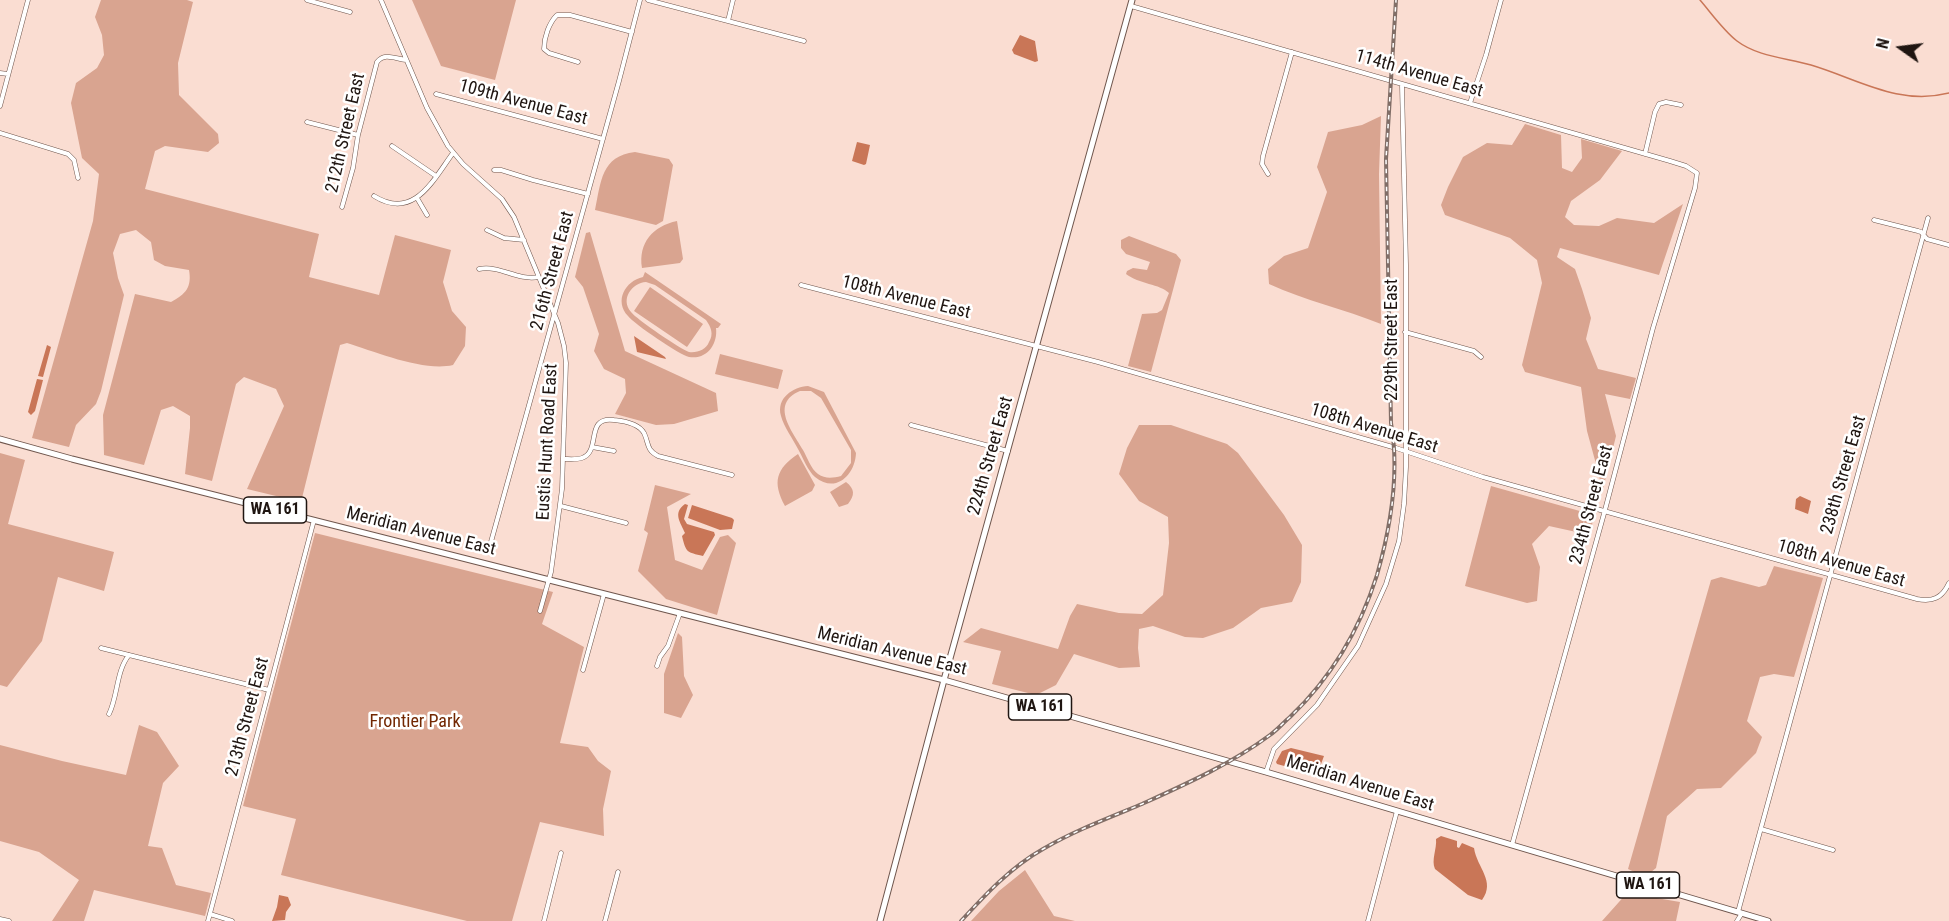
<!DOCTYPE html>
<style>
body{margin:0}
#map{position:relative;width:1949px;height:921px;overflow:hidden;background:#faddd2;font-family:"Roboto Condensed",sans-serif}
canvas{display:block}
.north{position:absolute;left:1871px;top:18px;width:60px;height:60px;-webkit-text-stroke:4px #fff;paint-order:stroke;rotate:284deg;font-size:16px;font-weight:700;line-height:24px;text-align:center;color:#1f1511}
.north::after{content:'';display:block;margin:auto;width:21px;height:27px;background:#1f1511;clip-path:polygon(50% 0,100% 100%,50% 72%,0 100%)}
</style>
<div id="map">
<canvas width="1949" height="921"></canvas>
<div class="north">N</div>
</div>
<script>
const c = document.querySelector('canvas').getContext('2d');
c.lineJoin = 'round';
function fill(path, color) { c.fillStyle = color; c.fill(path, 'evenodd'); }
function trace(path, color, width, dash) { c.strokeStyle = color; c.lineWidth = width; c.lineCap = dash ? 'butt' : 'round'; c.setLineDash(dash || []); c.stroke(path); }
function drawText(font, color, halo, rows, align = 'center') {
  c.font = font + ' "Roboto Condensed",sans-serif'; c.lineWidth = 5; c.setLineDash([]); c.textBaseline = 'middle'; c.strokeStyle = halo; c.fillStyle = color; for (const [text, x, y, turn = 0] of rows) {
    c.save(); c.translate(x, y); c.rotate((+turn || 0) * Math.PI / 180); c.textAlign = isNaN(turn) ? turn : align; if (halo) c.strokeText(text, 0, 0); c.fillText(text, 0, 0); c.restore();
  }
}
fill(new Path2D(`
 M101 0H187L193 2 178 63 179 95 218 134 219 143 208 152 165 146 155 151 145 189 319 234 309 277 379 295 395 235 451 250 443 282 452 311 466 327 465 346 453 365C424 372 376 352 347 343L340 345 301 502 247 489 284 406 276 389 244 377 236 384 212 481 185 474 190 428V416L173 406 161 410 144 465 104 455 103 415 135 294 171 302C186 294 192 287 189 270L165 266 154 260 151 242 136 230 120 234 113 253 118 278 124 295 101 391 96 404 76 425 69 447 32 438 93 221 99 174 82 158 71 103 76 83 97 68 104 55 102 35 95 17Z
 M412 0H516L495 80 441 66Z
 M1381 116 1379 174 1381 324C1344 309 1306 301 1269 284L1268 269 1284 256 1308 248 1327 192 1317 167 1328 132 1362 125Z
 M1525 124 1561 135 1562 168 1572 172 1582 158 1581 139 1622 151 1600 180 1571 201 1565 217 1574 225 1599 226 1617 218 1654 223 1683 204 1659 275 1560 248 1557 257 1575 269 1582 289 1591 318 1586 339 1598 369 1636 378 1630 399 1605 394 1616 436 1602 493 1599 475 1587 431 1581 387 1525 372 1522 365 1542 283 1537 260 1510 238 1445 215 1441 205 1448 187 1463 157 1487 143 1512 145Z
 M635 152 669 159 673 165 663 221 656 225 595 210C601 182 601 156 635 152Z
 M677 221 683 259 680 263 642 268C638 243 653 226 677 221Z
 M590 232 625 351 716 393 718 411 674 424 656 425 615 414 626 393 625 379 604 369 594 351 599 334 583 287 575 277 586 233Z
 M1129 236 1176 254 1181 260 1151 372 1128 366 1142 314 1157 313 1162 310 1169 293C1160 284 1139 284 1126 274L1127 271 1133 268 1147 270 1150 262 1126 254 1121 248V240Z
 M645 272 721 324 718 328H716C718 344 707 360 689 357 680 355 634 324 628 316 614 301 625 281 643 277ZM646 282 655 285 706 320C711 327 714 334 709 342 706 350 697 353 689 352 682 350 636 319 631 312 620 299 632 283 646 282Z
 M650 287 703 324 687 347 634 311Z
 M720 354 783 370 778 389 715 374Z
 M808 386 824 392 856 453C855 475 836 494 815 477 808 471 803 458 798 449 793 439 784 427 781 416 776 398 793 387 808 386ZM800 391H811L821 398 851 450V463L841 476C833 478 825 479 818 474 811 469 807 457 803 450 793 432 769 404 800 391Z
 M1139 425H1171L1227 444 1238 453 1284 515 1302 545 1301 582 1292 602 1261 608 1233 628 1203 638 1185 637 1153 626 1139 629 1138 648 1140 667 1119 668 1074 654 1056 685 1036 695 992 684 1001 651 963 642 981 628 1058 649 1070 616 1077 604 1119 613 1142 614 1163 595 1169 543 1168 517 1139 501 1119 474 1127 448Z
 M0 453 25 460 8 524 114 552 104 591 58 577 42 641 7 687 0 685Z
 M798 454 815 485 812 491 785 506C772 482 776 469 798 454Z
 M846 482C855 489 855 495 848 504L839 507 830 492Z
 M655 485 691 494 667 507 675 560 702 570 720 537 728 535 736 543 717 615 666 599 638 571 648 533 644 530Z
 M1491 486 1594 515 1590 535 1549 526 1532 544 1540 567 1537 601 1527 603 1465 586Z
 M315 533 553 592 542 624 584 647 560 743 588 747 598 761 611 771 603 809 604 836 540 822 512 921H467L281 875 296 819 243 806Z
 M1774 566 1823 578 1794 677 1774 674 1760 677 1747 721 1762 737 1756 753 1721 788 1697 789 1667 816 1656 868 1645 877 1628 869 1711 580 1721 577 1759 587 1766 585Z
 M678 633 682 637 684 676 693 695 681 718 664 713V674Z
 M139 725 157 732 179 766 163 783 148 846 162 848 176 885 211 893 205 916 94 890 84 921H52L79 880 39 852 0 841V745L62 761 126 775Z
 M1025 870 1054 916 1075 921H971L999 891Z
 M1627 893 1680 902 1676 921H1602Z`), '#d9a490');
fill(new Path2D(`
 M1020 35 1035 41 1038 61 1035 62 1014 54 1012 50Z
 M857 142 870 145 866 164 864 165 852 161Z
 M634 336 665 357 666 359 637 352Z
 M47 345 51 347 43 377 38 376Z
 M37 379 43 380 35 411 31 415 28 412Z
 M1800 496 1811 501 1808 514 1795 509 1796 499Z
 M685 504 688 505 684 519 687 524 714 532 715 535 703 556C687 552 686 553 682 536L685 533C681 523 672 513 685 504Z
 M692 505 732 518 734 520 732 529 720 530 688 518Z
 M1291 748 1324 756 1317 775 1277 764 1276 762 1282 751Z
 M1441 836 1457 841V847L1459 848 1462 843 1474 848C1477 868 1496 881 1482 900L1468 895 1435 869C1431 860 1437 849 1436 839Z
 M279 895 288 897 291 905 286 912 285 920 272 921 277 907Z`), '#c97657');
trace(new Path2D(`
 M1700 0C1712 14 1723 30 1737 41 1758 57 1788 58 1811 65 1858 79 1898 106 1949 93`), '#c97657', 1.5);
const minor = new Path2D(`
 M307 0 350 12
 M381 0 427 108 448 146 463 164 502 199 514 217 558 323 564 346 566 363 562 489 551 572 540 611
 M648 0 804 41
 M1131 6 1670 161 1686 166 1697 173 1695 188 1653 328 1605 510 1512 845
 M728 21 733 0
 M578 62 549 53 544 49C544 37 549 23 557 15H570L632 32
 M0 73 8 74
 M436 94 603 139
 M1470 103 1486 55 1501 0
 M0 106 28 0
 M307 122 358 135
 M0 133 68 154 74 160 78 178
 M392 146 436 176
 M1645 154 1655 112 1659 104 1666 102 1681 105
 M494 170H501L533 180 588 194
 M1268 174 1262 164 1263 156 1292 52
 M374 196C414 221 433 180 453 153
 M417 198 427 215
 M342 207 353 168 358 135 377 62C385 52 395 59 406 60
 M1874 220 1918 231 1921 232 1927 239 1949 245
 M487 230 504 238 524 240
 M479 269C501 265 516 281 539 277
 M801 285 1098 362 1396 448 1483 477 1917 599C1933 602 1942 598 1949 583
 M1405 332 1474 351 1481 357
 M911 425 1008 451
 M592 447 614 451
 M563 459C569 459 576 460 582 458 602 451 584 416 614 420 624 421 639 424 644 433 649 443 646 450 658 456L732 475
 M561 506 626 523
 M489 549 619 81 640 0
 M101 648 269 690
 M657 666 660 657 668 646 680 613
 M583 670 604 594
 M109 714C118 696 116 671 129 655
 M1266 772 1274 749 1317 705 1358 646 1386 584 1399 541 1404 504 1406 467V265L1402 85
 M1761 829 1833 850
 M1738 912 1928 218
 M210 914 232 921
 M0 919 9 921
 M208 921 314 520
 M544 921 561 853
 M605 921 618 872
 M1368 921 1397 811
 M1737 921 1742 913`);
const major = new Path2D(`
 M0 439 72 459 944 680 1266 772 1768 921
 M880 921 944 680 1132 0`);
trace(minor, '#6f564d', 5);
trace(major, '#6f564d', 7);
trace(minor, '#fff', 4);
trace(major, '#fff', 5);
const rail = new Path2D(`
 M961 921C986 894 1011 867 1043 849 1074 831 1108 818 1142 804 1186 784 1231 764 1270 735 1277 730 1283 723 1290 717 1331 678 1360 629 1377 575 1391 526 1400 474 1391 423L1386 159 1396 0`);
trace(rail, '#816e67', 4);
trace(rail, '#fff', 1.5, [4.5]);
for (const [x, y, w] of [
 [275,510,63],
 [1040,707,63],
 [1648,885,63]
]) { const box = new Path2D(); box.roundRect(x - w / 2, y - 13, w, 26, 4.5); c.fillStyle = '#fff'; c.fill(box); trace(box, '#1f1511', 1.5); }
drawText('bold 16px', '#1f1511', null, [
 ["WA 161",275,510],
 ["WA 161",1040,707],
 ["WA 161",1648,885]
]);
drawText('18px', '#1f1511', '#fff', [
 ["114th Avenue East",1419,74,16],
 ["109th Avenue East",523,103,15],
 ["212th Street East",346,133,-77],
 ["216th Street East",553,271,-75],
 ["108th Avenue East",906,298,14],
 ["229th Street East",1392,340,-90],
 ["108th Avenue East",1374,429,17],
 ["Eustis Hunt Road East",548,442,-87],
 ["224th Street East",991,456,-74],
 ["238th Street East",1844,475,-74],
 ["234th Street East",1592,505,-75],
 ["Meridian Avenue East",421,532,14],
 ["108th Avenue East",1841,564,16],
 ["Meridian Avenue East",892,652,14],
 ["213th Street East",248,717,-75],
 ["Meridian Avenue East",1360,784,17]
]);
drawText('18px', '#722702', '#fff', [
 ["Frontier Park",415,722]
]);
</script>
